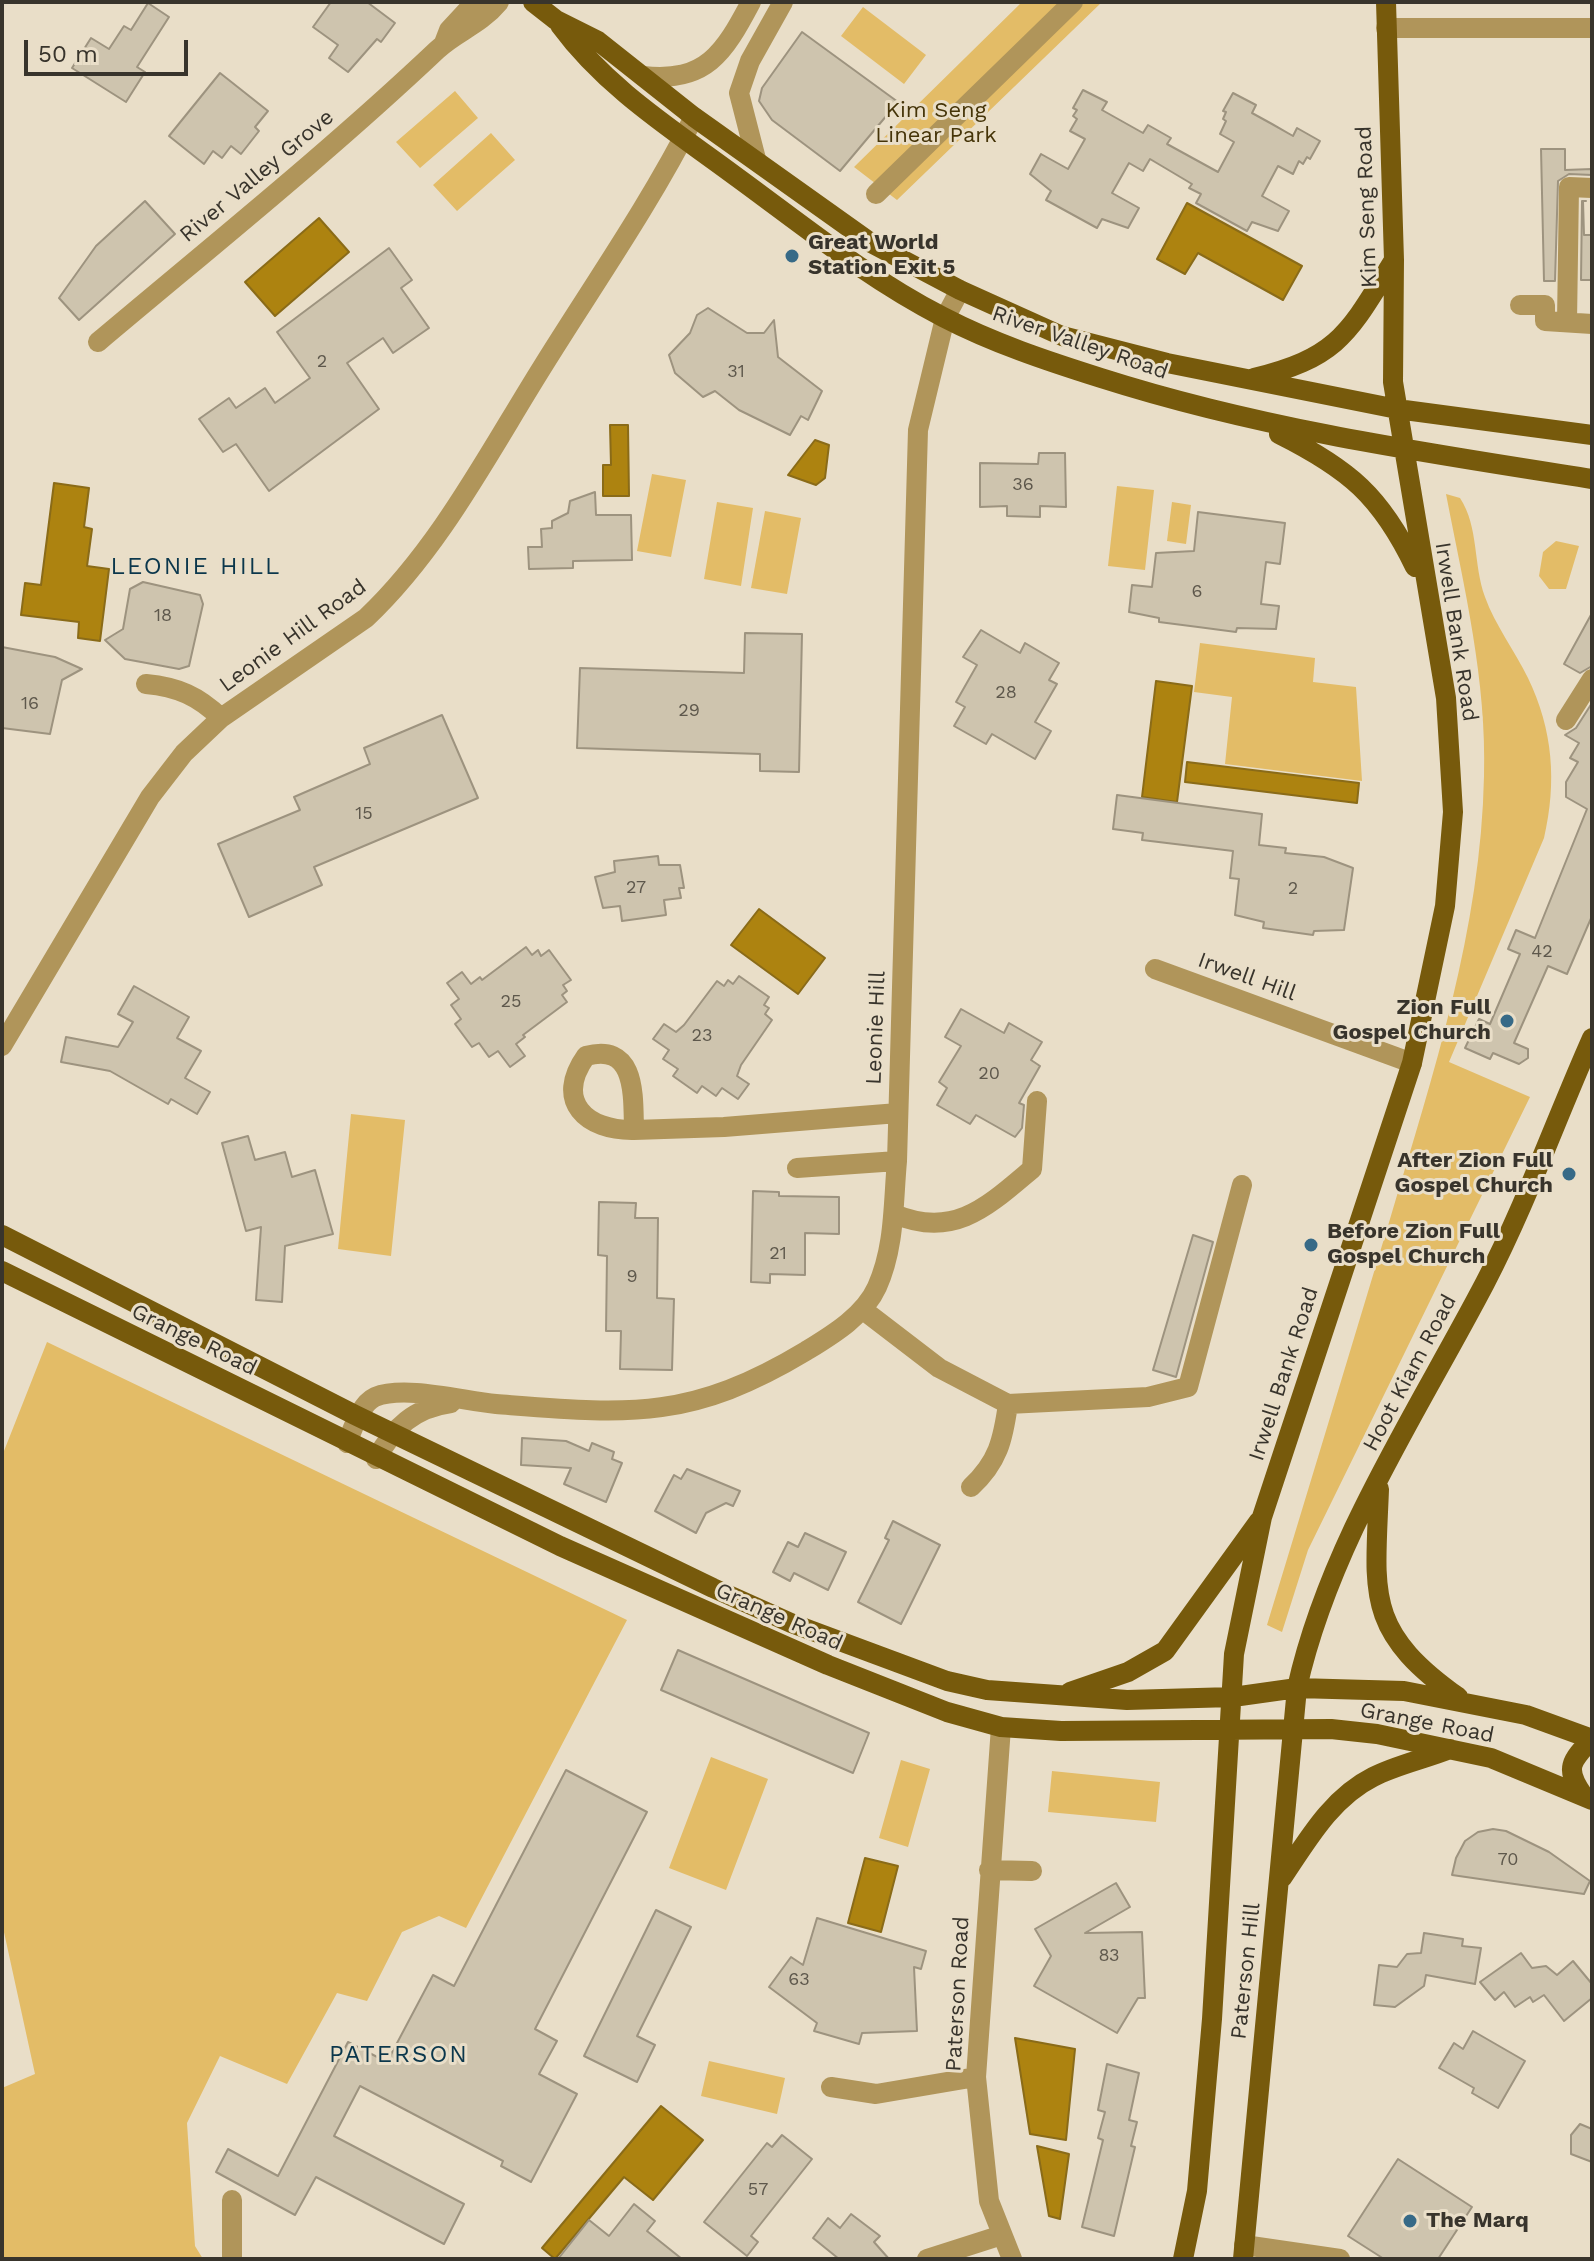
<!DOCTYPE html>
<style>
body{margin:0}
#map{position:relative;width:1594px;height:2261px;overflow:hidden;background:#e9dec8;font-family:"Work Sans",sans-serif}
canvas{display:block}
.frame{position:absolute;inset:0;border:4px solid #38342c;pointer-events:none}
.scale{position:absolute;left:24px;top:40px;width:164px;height:36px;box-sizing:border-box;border:4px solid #38342c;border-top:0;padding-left:10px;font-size:24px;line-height:28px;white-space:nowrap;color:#38342c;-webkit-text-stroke:6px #e9dec8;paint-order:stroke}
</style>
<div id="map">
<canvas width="1594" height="2261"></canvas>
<div class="frame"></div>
<div class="scale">50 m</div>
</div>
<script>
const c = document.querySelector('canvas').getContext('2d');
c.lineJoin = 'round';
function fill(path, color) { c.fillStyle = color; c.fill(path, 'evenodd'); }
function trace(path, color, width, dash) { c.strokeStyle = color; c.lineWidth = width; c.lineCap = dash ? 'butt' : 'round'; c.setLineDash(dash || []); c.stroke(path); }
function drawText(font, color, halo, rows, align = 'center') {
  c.font = font + ' "Work Sans",sans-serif'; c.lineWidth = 6; c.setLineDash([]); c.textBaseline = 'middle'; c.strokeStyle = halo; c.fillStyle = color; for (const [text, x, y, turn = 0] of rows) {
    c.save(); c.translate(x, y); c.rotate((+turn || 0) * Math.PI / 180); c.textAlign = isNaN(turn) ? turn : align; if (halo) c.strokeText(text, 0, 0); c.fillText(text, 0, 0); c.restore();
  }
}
fill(new Path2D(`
 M1022 2H1102L897 200 854 167Z
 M863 7 926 55 904 84 841 36Z
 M455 91 478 118 420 168 396 142Z
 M491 133 515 160 457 211 433 185Z
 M652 474 686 480 671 557 637 551Z
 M1117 486 1154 490 1145 570 1108 566Z
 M1446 494 1460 498C1479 527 1473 564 1485 597 1495 625 1515 651 1528 678 1553 730 1557 782 1544 838L1449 1062 1530 1097 1308 1550 1282 1632 1267 1625C1308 1490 1349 1355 1390 1219 1433 1075 1481 929 1484 776 1487 681 1464 587 1446 494Z
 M717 502 753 508 741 586 704 579Z
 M1172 502 1191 505 1186 544 1167 541Z
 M765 511 801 518 787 594 751 588Z
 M1556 541 1579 546 1566 589H1549L1539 576 1543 552Z
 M1200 643 1315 658 1313 682 1356 687 1362 781 1225 764 1232 697 1194 692Z
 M351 1114 405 1120 391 1256 338 1249Z
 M47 1342 627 1620 466 1928 439 1916 402 1932 367 2001 337 1993 287 2084 220 2056 187 2123 195 2246 203 2259H2V2088L35 2074 2 1923V1456Z
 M711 1757 768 1779 726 1890 669 1868Z
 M901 1760 930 1769 908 1847 879 1838Z
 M1052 1771 1160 1782 1156 1822 1048 1812Z
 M709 2061 785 2078 777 2114 701 2096Z`), '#e3bc67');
const water = new Path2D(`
 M1187 203 1302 266 1283 300 1198 253 1185 274 1157 259Z
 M319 218 349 252 275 316 245 282Z
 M610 425H628L629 496H603V465H611Z
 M815 440 829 445 825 478 816 485 788 475Z
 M54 483 89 488 84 527 92 529 87 566 109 569 100 641 78 638 79 622 21 615 25 583 41 585Z
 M1156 681 1192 686 1177 802 1142 797Z
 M1187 762 1359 783 1357 803 1185 782Z
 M759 909 825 958 798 994 731 945Z
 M865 1858 898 1866 881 1932 848 1923Z
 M1015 2038 1075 2049 1066 2140 1030 2134Z
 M661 2106 703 2140 653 2200 624 2177 555 2259 542 2248Z
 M1037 2146 1069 2154 1060 2219 1049 2216Z`);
fill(water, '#ad8310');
trace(water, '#8a6b18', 2);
const building = new Path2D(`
 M331 2H367L395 23 381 42 377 39 348 72 329 58 338 45 313 27Z
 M148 3 169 17 137 67 145 72 126 102 72 68 91 38 109 49 124 26 131 30Z
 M802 32 898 102 840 171 772 120 759 101 762 88Z
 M220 73 268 111 255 127 259 131 241 154 231 146 222 158 213 151 204 164 169 136Z
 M1083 90 1107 102 1102 110 1143 133 1148 125 1171 138 1167 144 1218 172 1234 142 1220 134 1226 121 1223 119 1226 112 1223 111 1233 93 1256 105 1252 113 1272 124 1293 136 1297 128 1320 141 1310 159 1307 157 1303 164 1299 161 1293 174 1278 166 1262 196 1289 211 1278 231 1252 222 1247 231 1196 203 1201 194 1189 188 1192 184 1150 159 1143 171 1129 163 1112 193 1139 208 1128 228 1102 219 1097 228 1046 200 1051 191 1030 174 1041 154 1068 169 1085 139 1070 131 1077 119 1073 116 1077 110 1073 108Z
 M1541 149H1565V170L1592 169V175L1569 174 1558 181 1555 281H1544Z
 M145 201 175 234 79 320 59 298 96 246Z
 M1582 201H1586H1583L1584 235H1592V280H1581Z
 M389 248 412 280 401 288 429 328 393 353 383 338 347 363 379 409 269 491 236 444 223 452 199 419 229 398 236 408 265 388 275 403 310 378 277 332Z
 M708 308 747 333H764L774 320 778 357 822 391 808 420 801 416 790 435 739 410 715 391 703 397 675 373 669 355 690 333 697 315Z
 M1039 453H1065L1066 507 1040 506V517L1007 516V506L980 507V463L1038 464Z
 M595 492 596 515H631L632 560 573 561V568L529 569 528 547H542L541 529 552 528V521L568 513 570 501Z
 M1198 512 1285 523 1280 564 1266 562 1261 604 1279 606 1276 629 1237 628 1236 632 1198 627 1159 622V618L1129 612 1132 585 1152 587 1156 553 1194 551Z
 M143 582 200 595 203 604 189 666 179 669 125 659 105 640 123 629 130 589Z
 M1592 613V666L1580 673 1564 664Z
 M981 630 1020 653 1025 643 1059 663 1049 680 1057 684 1035 722 1051 731 1035 759 992 734 986 744 954 726 965 707 956 702 977 665 963 657Z
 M745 633 802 634 799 772 760 771V754L577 748 580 668 744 673Z
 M2 647 55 657 82 669 62 680 50 734 2 728Z
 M1592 703V916L1567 974 1548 966 1514 1043 1528 1049V1058L1519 1064 1493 1053 1490 1059 1465 1048 1479 1019 1490 1024 1520 954 1508 949 1516 930 1535 938 1587 809 1566 797V782L1578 762 1570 758 1579 743 1565 735 1576 728Z
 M442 715 478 798 314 867 322 885 249 917 218 844 300 810 294 797 370 764 364 748Z
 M1117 795 1262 814 1259 845 1286 848 1285 853 1324 857 1353 868 1344 930 1314 931 1313 935 1263 928 1264 922 1235 915 1239 879 1230 878 1233 851 1142 840 1143 833 1113 829Z
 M658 856 659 865H680L684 888H679L681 898 664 900 666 915 622 921 620 906 603 908 595 877 615 872 614 861Z
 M526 947 532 955 538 950 541 956 549 950 571 980 563 985 567 991 562 995 567 1002 523 1035 525 1037 516 1044 525 1056 510 1067 498 1051 489 1057 479 1043 472 1047 455 1024 461 1019 451 1005 459 999 447 983 462 972 471 984 480 977 482 980Z
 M739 976 769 997 764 1005 769 1008 765 1014 772 1020 741 1065 737 1076 749 1084 738 1099 722 1088 716 1096 702 1086 697 1093 673 1076 678 1069 663 1059 669 1050 653 1039 664 1024 676 1032 684 1025 717 981 724 986 728 980 733 984Z
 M134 986 189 1017 177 1038 201 1051 185 1078 210 1092 197 1114 171 1099 168 1104 110 1071 61 1062 66 1037 118 1047 133 1022 118 1014Z
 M961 1009 1004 1033 1009 1023 1042 1042 1031 1060 1040 1066 1019 1103 1024 1105 1022 1128 1015 1137 976 1115 970 1124 937 1105 947 1088 939 1082 961 1046 945 1037Z
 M248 1136 255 1160 285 1152 292 1177 315 1170 333 1234 285 1246 282 1302 256 1300 261 1227 246 1231 222 1143Z
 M753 1191 779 1192V1196L839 1197V1234L805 1233V1275L770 1274V1283L751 1282Z
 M599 1202 636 1203 635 1218H658L657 1298 674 1299 672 1370 620 1369 621 1331H606L607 1256 598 1255Z
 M1193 1235 1213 1242 1176 1377 1153 1370Z
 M522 1438 566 1441 589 1451 592 1443 614 1452 612 1459 622 1463 606 1502 564 1484 571 1468 521 1465Z
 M687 1469 740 1491 733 1506 726 1503 706 1513 696 1533 655 1511 674 1475 681 1479Z
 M893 1521 940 1545 901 1624 858 1602 889 1540 885 1538Z
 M805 1533 846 1552 828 1590 794 1573 790 1581 773 1572 788 1542 798 1547Z
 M678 1650 869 1733 853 1773 661 1690Z
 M566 1770 647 1812 535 2029 557 2041 539 2074 577 2094 531 2182 501 2166 503 2161 360 2086 334 2136 464 2204 444 2244 316 2177 295 2215 216 2172 228 2149 278 2176 348 2042 387 2062 433 1975 454 1986Z
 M1493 1829 1506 1831 1549 1852 1590 1881 1584 1894 1452 1875 1456 1858 1465 1841 1478 1832Z
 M1116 1883 1130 1907 1085 1933 1142 1932 1145 1998H1138L1117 2033 1034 1986 1051 1956 1035 1929Z
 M656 1910 691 1927 637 2036 655 2045 637 2082 584 2056Z
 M817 1918 926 1951 921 1969 914 1967 917 2031 862 2033 859 2044 814 2031 817 2023 769 1987 791 1957 803 1965Z
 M1424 1933 1463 1939 1462 1946 1481 1948 1475 1984 1426 1975 1424 1986 1395 2007 1374 2005 1379 1965 1397 1967 1407 1954 1421 1953Z
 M1521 1953 1532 1968 1546 1966 1557 1975 1573 1961 1592 1984V1998L1564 2021 1544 1995 1533 2002 1530 1997 1515 2007 1504 1992 1495 2000 1480 1982Z
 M1473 2031 1525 2061 1498 2108 1472 2093 1474 2088 1439 2068 1454 2043 1463 2049Z
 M1107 2064 1139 2073 1129 2120 1137 2122 1131 2146 1135 2147 1114 2236 1082 2227 1103 2140 1098 2138 1105 2112 1098 2110Z
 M1580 2124 1592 2129V2162L1571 2154V2135Z
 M782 2135 812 2159 751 2236 758 2242 747 2256 704 2222 767 2143 772 2147Z
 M1398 2159 1472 2207 1438 2259H1384L1348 2236Z
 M634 2204 655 2221 647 2231 682 2259H558L589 2220 609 2236Z
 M851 2214 880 2236 874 2242 889 2259H839L813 2238 828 2218 840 2228Z`);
fill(building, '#cec4ae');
trace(building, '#9d937f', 2);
trace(new Path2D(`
 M1386 28H1592
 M444 43 449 30 475 2
 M643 76C706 83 724 53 751 2
 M756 159 739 93 750 61 783 2
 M876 194 1073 2
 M1520 305H1545V321L1592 324
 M1567 322 1569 187 1592 188
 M98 342C212 246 329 152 437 50 457 31 479 26 499 2
 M146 684C178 687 198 696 221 718
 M1566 720 1592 679
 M1155 969 1412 1063
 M2 1046 150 797 184 753 221 718 366 618C440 548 489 452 543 366 594 284 650 204 694 117
 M634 1130C633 1097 637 1042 586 1056 554 1101 586 1131 634 1130L724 1127 898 1113
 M797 1168 897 1161
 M894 1214C954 1239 987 1207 1032 1169L1037 1101
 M862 1309 939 1368 1008 1404 1148 1397 1188 1387 1242 1185
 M347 1443C353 1429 360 1404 375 1397 405 1385 463 1401 496 1404 627 1414 688 1422 806 1351 832 1335 864 1316 877 1287 895 1247 893 1204 897 1161L918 430 945 318 960 290
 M376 1459C394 1427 414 1408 451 1403
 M971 1487C998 1462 1003 1440 1008 1404
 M1001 1727 976 2077 989 2201 1012 2259
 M989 1870 1032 1871
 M831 2087 876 2094 976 2077
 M232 2200V2259
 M1244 2245 1340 2259
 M927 2259 1002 2235`), '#b0955a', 20);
trace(new Path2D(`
 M533 2 556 20 598 41 694 117 871 243 960 290 1062 336 1167 363 1397 409 1592 435
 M560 25C607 89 675 131 738 178 805 227 869 279 943 317 993 343 1047 361 1101 378 1261 429 1426 453 1592 479
 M1254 378C1340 357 1349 332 1394 260
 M1279 434C1349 469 1381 496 1415 567
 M2 1235 355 1415 713 1588 791 1623 947 1681 987 1690 1127 1700 1233 1697 1297 1688 1404 1691 1526 1715 1592 1739
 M2 1271 560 1546 828 1665 947 1712 1001 1727 1061 1731 1331 1729 1377 1734 1491 1758 1592 1800
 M1379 1489C1375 1594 1364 1630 1458 1697
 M1070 1692 1128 1672 1165 1651 1259 1521
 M1583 1795C1564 1768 1571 1761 1592 1739
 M1282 1878C1307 1841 1331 1798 1373 1777 1396 1765 1425 1759 1450 1749
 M1183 2259 1197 2191 1212 2019 1234 1654 1262 1517 1412 1063 1445 906 1453 812 1446 698 1393 382 1394 260 1386 2
 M1243 2259 1297 1688C1329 1544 1417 1413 1485 1283 1526 1204 1556 1119 1592 1038`), '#775a0c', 20);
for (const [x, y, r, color] of [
 [792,256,8,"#376a87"],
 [1507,1021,8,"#376a87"],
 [1569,1174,8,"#376a87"],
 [1311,1245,8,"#376a87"],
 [1410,2221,8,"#376a87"]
]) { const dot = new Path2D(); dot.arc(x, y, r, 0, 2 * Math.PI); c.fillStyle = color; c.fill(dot); trace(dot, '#e9dec8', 3); }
drawText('18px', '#5e584c', null, [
 ["2",322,362],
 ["31",736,372],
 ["36",1023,485],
 ["6",1197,592],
 ["18",163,616],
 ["28",1006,693],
 ["16",30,704],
 ["29",689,711],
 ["15",364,814],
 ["27",636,888],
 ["2",1293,889],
 ["42",1542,952],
 ["25",511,1002],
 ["23",702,1036],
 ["20",989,1074],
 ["21",778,1254],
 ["9",632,1277],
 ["70",1508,1860],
 ["83",1109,1956],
 ["63",799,1980],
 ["57",758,2190]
]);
drawText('22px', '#453408', '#e9dec8', [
 ["Kim Seng",936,111],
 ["Linear Park",936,136]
]);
drawText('22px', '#38342c', '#e9dec8', [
 ["River Valley Grove",257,176,-40],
 ["Kim Seng Road",1367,207,-92],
 ["River Valley Road",1080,343,19],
 ["Irwell Bank Road",1456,632,81],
 ["Leonie Hill Road",293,636,-36],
 ["Irwell Hill",1247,977,20],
 ["Leonie Hill",876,1028,-88],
 ["Grange Road",194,1340,26],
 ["Hoot Kiam Road",1410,1373,-62],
 ["Irwell Bank Road",1284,1374,-72],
 ["Grange Road",779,1617,24],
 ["Grange Road",1427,1723,11],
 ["Paterson Hill",1246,1971,-84],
 ["Paterson Road",958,1994,-87]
]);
drawText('bold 22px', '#38342c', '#e9dec8', [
 ["Great World",808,243],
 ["Station Exit 5",808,268],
 ["Zion Full",1491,1008,"right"],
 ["Gospel Church",1491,1033,"right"],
 ["After Zion Full",1553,1161,"right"],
 ["Gospel Church",1553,1186,"right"],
 ["Before Zion Full",1327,1232],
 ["Gospel Church",1327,1257],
 ["The Marq",1426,2221]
], 'left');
c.letterSpacing = '2px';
drawText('24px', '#0b374c', '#e9dec8', [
 ["LEONIE HILL",196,567],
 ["PATERSON",399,2055]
]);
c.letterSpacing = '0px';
</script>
